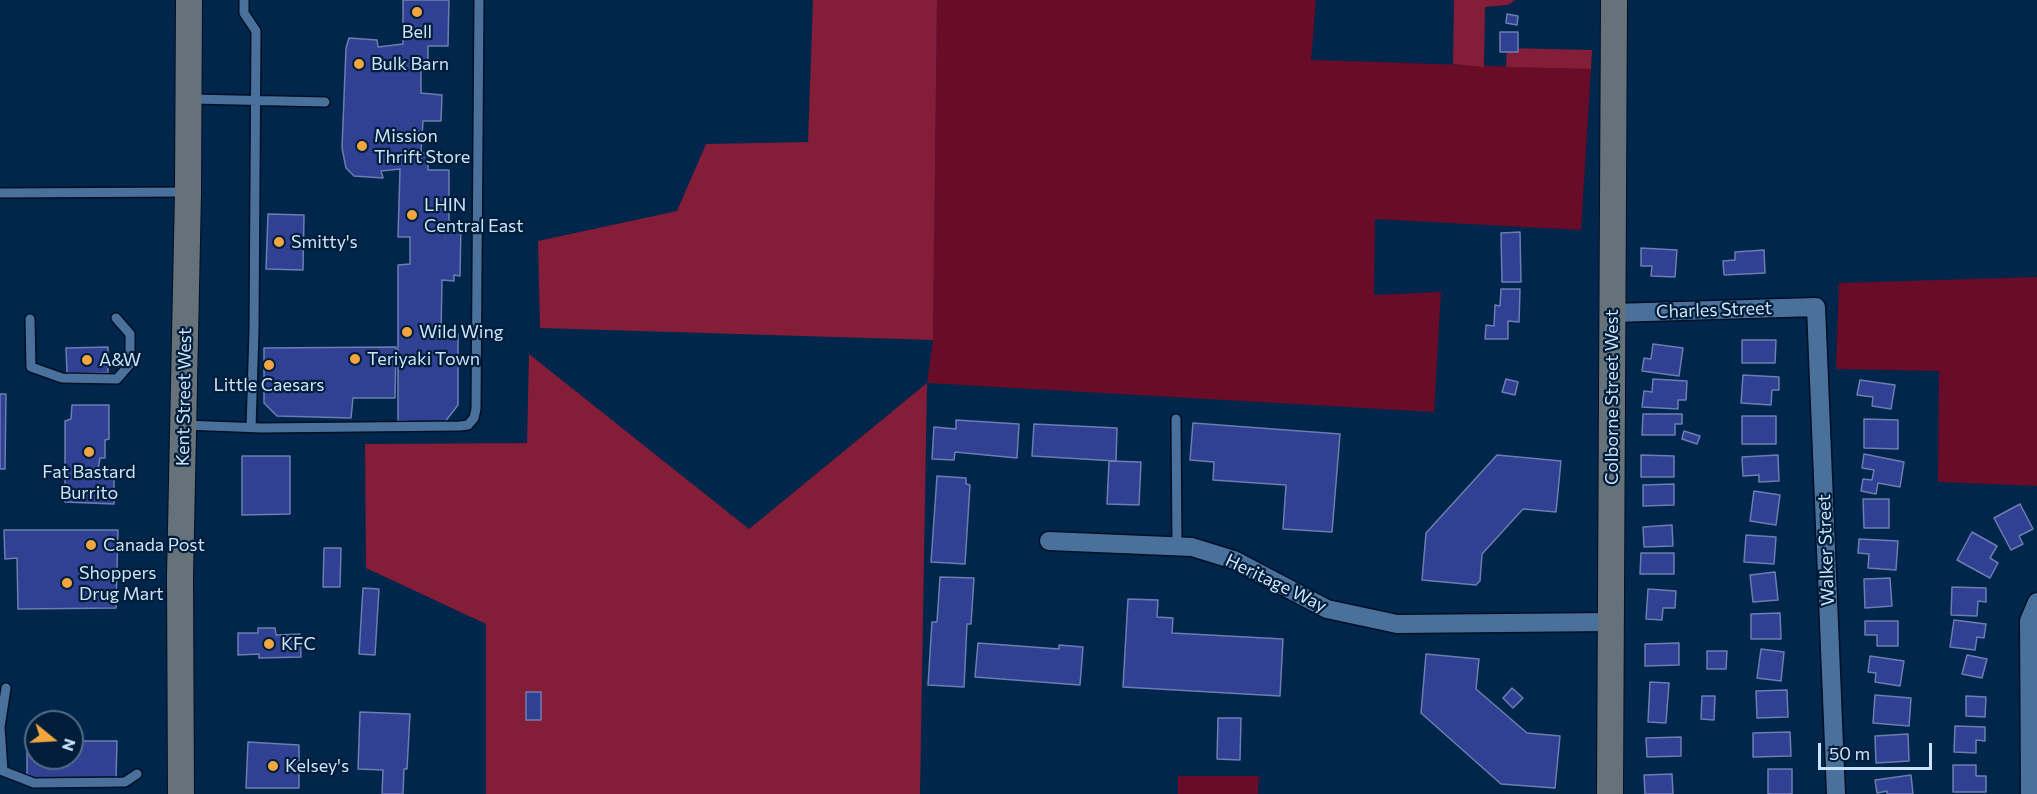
<!DOCTYPE html>
<style>
body{margin:0}
#map{position:relative;width:2037px;height:794px;overflow:hidden;background:#00264b;font-family:Commissioner,sans-serif}
canvas{display:block}
.north{position:absolute;left:24px;top:710px;width:60px;height:60px;box-sizing:border-box;background:#001d39;border:2px solid #526c86;border-radius:50%;rotate:108deg;font-size:16px;font-weight:700;line-height:24px;text-align:center;color:#cce2fa}
.north::after{content:'';display:block;margin:auto;width:21px;height:27px;background:#f1a640;clip-path:polygon(50% 0,100% 100%,50% 72%,0 100%)}
.scale{position:absolute;left:1818px;top:743px;width:114px;height:27px;box-sizing:border-box;border:3px solid #cce2fa;border-top:0;padding-left:8px;font-size:18px;line-height:21px;white-space:nowrap;color:#cce2fa;-webkit-text-stroke:4px #001d39;paint-order:stroke}
</style>
<div id="map">
<canvas width="2037" height="794"></canvas>
<div class="north">N</div>
<div class="scale">50 m</div>
</div>
<script>
const c = document.querySelector('canvas').getContext('2d');
c.lineJoin = 'round';
function fill(path, color) { c.fillStyle = color; c.fill(path, 'evenodd'); }
function trace(path, color, width, dash) { c.strokeStyle = color; c.lineWidth = width; c.lineCap = dash ? 'butt' : 'round'; c.setLineDash(dash || []); c.stroke(path); }
function drawText(font, color, halo, rows, align = 'center') {
  c.font = font + ' Commissioner,sans-serif'; c.lineWidth = 4.5; c.setLineDash([]); c.textBaseline = 'middle'; c.strokeStyle = halo; c.fillStyle = color; for (const [text, x, y, turn = 0] of rows) {
    c.save(); c.translate(x, y); c.rotate((+turn || 0) * Math.PI / 180); c.textAlign = isNaN(turn) ? turn : align; if (halo) c.strokeText(text, 0, 0); c.fillText(text, 0, 0); c.restore();
  }
}
fill(new Path2D(`
 M937 0H1316L1311 60C1404 62 1498 67 1591 69L1581 230 1375 219 1374 295 1441 292 1434 412 927 383 933 340Z
 M2037 277V486L1938 482 1939 371 1836 369 1839 283Z
 M1178 776H1259L1258 794H1178Z`), '#680c28');
fill(new Path2D(`
 M813 0H937L933 340 540 328 538 241 677 211 706 144 808 142Z
 M1454 0H1515L1508 5 1485 7 1484 67 1453 64Z
 M1507 48 1592 50 1591 69 1506 67Z
 M529 354 749 529 927 383 920 794H486V624L366 568 365 444 527 443Z`), '#831d38');
const building = new Path2D(`
 M403 0H449L448 46H428V60L421 61V93L442 95 441 121H423L421 153H428V170H449V225L461 224 460 276 454 275V281L442 280 441 332 458 334V405L444 423 398 421V265L410 264V237H398L400 169 381 171 383 178 354 176 346 168 342 148 346 48 349 38 377 40 378 47 403 44Z
 M1507 14 1518 16 1517 25 1506 23Z
 M1500 32H1518V52H1500Z
 M268 214 304 215 303 270 266 269Z
 M1520 232 1521 282H1502L1501 233Z
 M1641 248 1677 250 1675 277 1651 276 1652 266H1641Z
 M1764 250 1765 273 1724 275 1723 261 1735 260V252Z
 M1501 289H1520L1519 322 1508 321V339H1485L1486 325 1494 326 1495 305 1500 306Z
 M1742 340H1776L1775 363H1742Z
 M1653 344 1683 348 1679 376 1642 371 1644 358 1651 359Z
 M108 347V373H67L66 348Z
 M396 347 395 398H353L351 418 277 416 264 403V348Z
 M1743 375 1779 377V390H1772L1771 405 1741 403Z
 M1506 379 1518 382 1515 395 1502 392Z
 M1653 379 1687 381 1686 400H1678V409L1642 407 1644 391 1652 392Z
 M1860 380 1895 385 1891 409 1872 406 1873 397 1857 395Z
 M0 394H6L5 469H0Z
 M72 405H109V439L105 440V458H100L98 469H107L114 477V504L65 502V421L71 419Z
 M1643 414H1682V424H1675V435H1642Z
 M1742 416H1776V444H1742Z
 M1864 419 1898 420V449L1864 448Z
 M956 420 1019 424 1017 458 955 452 954 460 932 459 934 427 956 429Z
 M1193 423 1340 434 1332 532 1283 529 1286 485 1213 480 1214 462 1190 460Z
 M1034 424 1117 428 1116 461 1032 456Z
 M1684 431 1700 436 1697 444 1682 439Z
 M1864 454 1904 462 1900 487 1878 483 1876 494 1861 491 1863 479 1872 480 1874 470 1862 468Z
 M1497 455 1561 461 1556 512 1523 509 1482 554 1480 581 1476 585 1422 580 1426 533Z
 M1641 455 1674 456V477H1641Z
 M1778 455 1779 481 1759 482V475L1743 476 1742 457Z
 M242 456H290V514L242 515Z
 M1109 461 1141 462 1139 505 1107 504Z
 M937 476 966 478V484L970 485 965 564 931 562Z
 M1674 484V505L1643 506V485Z
 M1754 491 1780 495 1776 525 1750 521Z
 M1863 499H1889V528H1864Z
 M2020 504 2033 529 2019 536 2023 544 2011 550 1994 518Z
 M1672 525 1673 546 1644 547 1643 527Z
 M4 530H118L116 608 18 609 17 558 5 559Z
 M1972 532 1997 546 1990 558 1998 563 1990 578 1957 560Z
 M1746 535 1776 537 1774 564 1744 562Z
 M1859 539 1898 541 1896 570 1868 568 1869 554 1858 553Z
 M324 548H341L340 587H323Z
 M1641 553H1674V574H1640Z
 M1775 572 1778 600 1753 602 1750 575Z
 M940 577 974 578 971 624H967L964 687 928 685 932 622H937Z
 M1890 578 1892 606 1865 608 1864 579Z
 M1952 587 1986 588V602L1978 601 1977 616 1951 615Z
 M363 588 379 589 375 655 359 654Z
 M1648 589 1676 591 1675 608H1663L1662 620 1646 619Z
 M1128 599 1158 600 1157 617 1173 618 1172 633 1283 639 1280 696 1123 687Z
 M1780 613 1781 639H1751V614Z
 M1954 620 1986 624 1984 638 1977 637 1975 650 1950 647Z
 M1865 621H1898V646H1877V635H1865Z
 M258 628H275L276 635 300 634 301 657 259 658V654L238 655V633H258Z
 M978 643 1059 649V645L1083 647 1080 685 975 677Z
 M1679 643V665L1645 666V644Z
 M1761 649 1784 652 1781 681 1757 678Z
 M1707 651H1727L1726 669H1707Z
 M1426 654 1479 659 1476 689 1527 733 1560 736 1555 788 1501 784 1421 713Z
 M1967 655 1987 659 1982 678 1962 674Z
 M1870 656 1904 661 1900 686 1875 682 1876 673 1868 672Z
 M1650 682 1669 683 1666 723 1648 722Z
 M1512 688 1523 698 1513 708 1503 698Z
 M1787 690 1788 717 1757 718 1756 691Z
 M526 692H541V720H526Z
 M1875 695 1911 698 1909 726 1873 723Z
 M1702 696H1715L1714 720 1701 719Z
 M1966 696 1986 697 1985 717 1966 716Z
 M360 712 410 714 407 769H404L403 794H382L383 770 358 769Z
 M1218 718H1241L1240 760 1217 759Z
 M1955 726 1985 727V741L1976 740V753L1954 752Z
 M1790 732 1791 756 1753 757V733Z
 M1908 734 1909 761 1876 763 1875 736Z
 M1681 737V756L1647 757 1646 738Z
 M27 740H36V758H72V741H117L116 779 27 778Z
 M248 742 299 745V788H246Z
 M1953 765H1976V776H1986V792H1953Z
 M1768 769H1792V794H1768Z
 M1672 774 1673 794H1645L1644 775Z
 M1911 775 1913 794H1887V791L1877 793 1875 780Z`);
fill(building, '#304093');
trace(building, '#6d7db0', 1.5);
const lane = new Path2D(`
 M244 0V13L256 31 254 330 251 428
 M192 99 325 102
 M0 193 187 192
 M30 319 31 367 62 378 117 379 130 364V334L116 318
 M1176 419 1177 546
 M184 425 262 428 460 426 468 425 474 418 476 409 479 0
 M6 688 0 727 3 771 34 783 125 782 137 774`);
const street = new Path2D(`
 M1613 313 1816 307 1836 794
 M1049 541 1192 547 1234 560 1327 609 1397 624 1611 622
 M2030 794 2029 621 2037 602`);
const secondary = new Path2D(`
 M181 794 180 577 188 192 189 0
 M1610 794 1614 0`);
trace(lane, '#000f23', 12);
trace(street, '#000f23', 21);
trace(secondary, '#000f23', 28);
trace(lane, '#49719c', 9);
trace(street, '#49719c', 18);
trace(secondary, '#66727a', 26);
for (const [x, y, r, color] of [
 [417,12,6,"#f1a640"],
 [359,64,6,"#f1a640"],
 [362,146,6,"#f1a640"],
 [412,215,6,"#f1a640"],
 [279,242,6,"#f1a640"],
 [407,332,6,"#f1a640"],
 [355,359,6,"#f1a640"],
 [87,360,6,"#f1a640"],
 [269,365,6,"#f1a640"],
 [89,452,6,"#f1a640"],
 [91,545,6,"#f1a640"],
 [67,583,6,"#f1a640"],
 [269,644,6,"#f1a640"],
 [273,766,6,"#f1a640"]
]) { const dot = new Path2D(); dot.arc(x, y, r, 0, 2 * Math.PI); c.fillStyle = color; c.fill(dot); trace(dot, '#001d39', 2); }
drawText('18px', '#cce2fa', '#001d39', [
 ["Bell",417,32,"center"],
 ["Bulk Barn",371,64],
 ["Mission",374,136],
 ["Thrift Store",374,157],
 ["LHIN",424,205],
 ["Central East",424,226],
 ["Smitty's",291,242],
 ["Wild Wing",419,332],
 ["Teriyaki Town",367,359],
 ["A&W",99,360],
 ["Little Caesars",269,385,"center"],
 ["Fat Bastard",89,472,"center"],
 ["Burrito",89,493,"center"],
 ["Canada Post",103,545],
 ["Shoppers",79,573],
 ["Drug Mart",79,594],
 ["KFC",281,644],
 ["Kelsey's",285,766]
], 'left');
drawText('18px', '#cce2fa', '#001d39', [
 ["Charles Street",1714,310,-2],
 ["Kent Street West",184,397,-89],
 ["Colborne Street West",1612,397,-90],
 ["Walker Street",1826,550,-92],
 ["Heritage Way",1276,583,26]
]);
</script>
